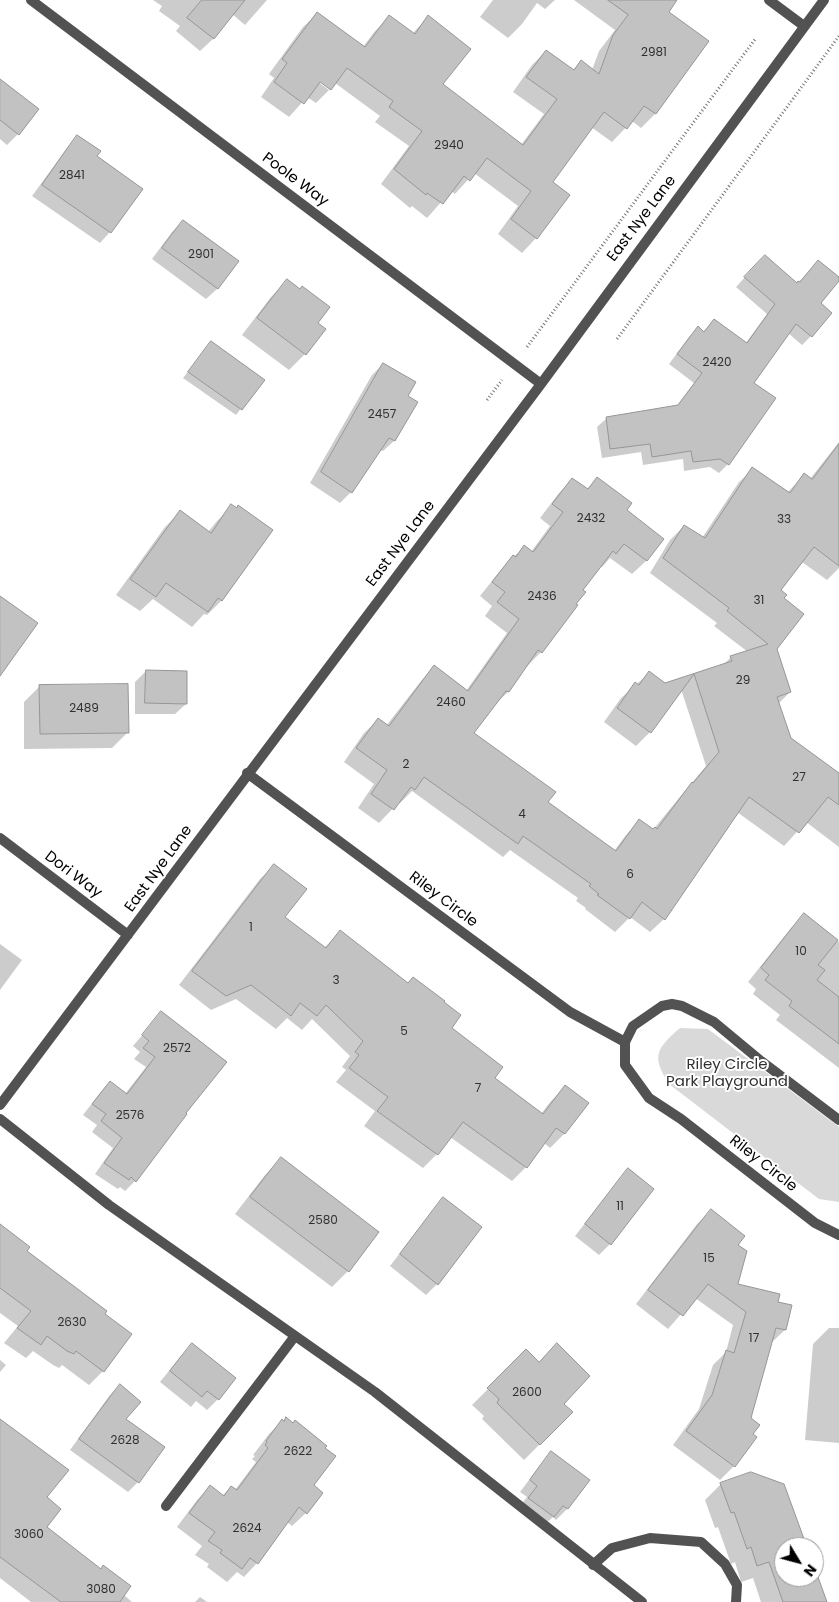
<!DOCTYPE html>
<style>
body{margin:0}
#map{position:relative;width:839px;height:1602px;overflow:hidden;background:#fff;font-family:Poppins,sans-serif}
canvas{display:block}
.north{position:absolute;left:774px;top:1537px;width:50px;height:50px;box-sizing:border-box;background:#fff;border:1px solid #999;border-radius:50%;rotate:127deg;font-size:14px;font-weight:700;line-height:20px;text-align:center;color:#000}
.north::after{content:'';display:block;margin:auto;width:18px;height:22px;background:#000;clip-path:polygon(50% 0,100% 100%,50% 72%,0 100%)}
</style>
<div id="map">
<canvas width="839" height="1602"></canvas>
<div class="north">N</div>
</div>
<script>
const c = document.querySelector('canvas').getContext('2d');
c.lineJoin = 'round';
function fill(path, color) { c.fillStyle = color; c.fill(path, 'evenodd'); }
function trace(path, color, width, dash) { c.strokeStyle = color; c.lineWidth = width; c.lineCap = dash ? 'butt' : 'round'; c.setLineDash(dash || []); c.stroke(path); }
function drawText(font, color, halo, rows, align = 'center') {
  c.font = font + ' Poppins,sans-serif'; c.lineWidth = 4; c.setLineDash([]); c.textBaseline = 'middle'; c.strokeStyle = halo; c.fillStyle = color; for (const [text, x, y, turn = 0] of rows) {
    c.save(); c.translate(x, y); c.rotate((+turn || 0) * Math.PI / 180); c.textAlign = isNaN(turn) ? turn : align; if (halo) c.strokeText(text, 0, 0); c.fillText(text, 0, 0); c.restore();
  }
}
fill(new Path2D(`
 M680 1028 708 1029 839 1127V1202L819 1199 669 1084C651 1056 656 1049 680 1028Z`), '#d9d9d9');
fill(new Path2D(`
 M153 0H267L245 25 232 14 213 39 200 51 176 31 180 26 159 11 162 6Z
 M493 0H555L545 9 537 3 522 24 508 38 480 17Z
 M574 0H675L667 12 708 41 655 114 641 128 632 121 612 142 591 127 551 182 536 238 522 253 498 234 518 206 474 173 455 194 451 191 427 218 412 206 410 208 381 184 409 146 375 122 380 116 335 83 329 90V88L316 77 314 79 329 90 316 103 307 97 289 117 261 97 274 78 269 74 303 27 318 13 363 47 375 31 389 17 412 34 428 17 441 84 521 145 544 114 513 92 532 65 546 51 573 70 581 62 592 70 599 51 615 30Z
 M0 81 18 134 7 145 0 139Z
 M78 137 96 157 110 232 100 243 32 196 67 148Z
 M183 221 237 262 217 289 206 299 152 259 172 232Z
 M818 261 839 279 819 303 811 336 802 345 788 333 752 383 774 398 728 464 719 473 710 467 684 471 683 459 643 465 641 452 602 458 597 427 607 418 676 407 694 383 669 364 689 337 698 328 703 332 714 321 745 344 767 314 736 287 756 265 797 284Z
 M287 281 300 290 317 323 305 354 289 370 242 335 271 297Z
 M206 348 263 380 236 415 183 378Z
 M383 364 406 397 416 402 394 441 383 451 380 450 351 492 340 503 310 483 372 375Z
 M839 442V568L827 580 802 562 780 591 783 599 776 648 790 692 778 704 790 738 839 775V847L806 822 784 846 737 812 664 919 650 932 630 917 615 932 585 909 586 908 576 901 578 898 510 850 503 857 412 791 400 803 399 802 379 823 358 808 374 784 344 762 364 733 378 720 386 726 421 681 434 667 466 691 507 633 485 616 492 606 480 596 500 571 513 557 525 547 531 552 550 526 540 518 559 493 573 479 586 490 597 479 625 511 662 539 646 561 632 574 610 558 602 567 600 566 581 590 541 652 527 666 526 665 508 692 494 705 472 734 546 803 614 851 626 835 639 821 652 831 679 798 706 766 681 689 650 732 636 746 604 722 621 698 649 673 665 684 722 666 731 657 748 652 714 626 717 623 650 573 670 540 684 526 702 538 739 482 753 469 787 493 804 475 810 479Z
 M232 506 222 600 207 615 204 614 192 627 153 599 140 611 116 595 165 527 180 512 208 532 217 521Z
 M146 671 186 704 175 714H135V682Z
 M40 686 128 732 112 748 24 749V702Z
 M275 865 283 917 324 948 340 932 450 1028 493 1079 541 1114 551 1101 565 1087 564 1134 550 1148 544 1143 526 1167 512 1181 450 1137 437 1154 423 1168 364 1126 375 1111 336 1082 346 1070 342 1067 350 1056 312 1019 302 1030 287 1018 276 1029 236 999 211 1010 179 985 260 879Z
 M804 915 839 942V1068L776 1020 780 1015 753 994 756 989 748 982 791 928Z
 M0 944 22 960 0 990Z
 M161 1013 184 1113 135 1181 125 1191 120 1187 118 1189 95 1174 113 1148 92 1132 97 1125 83 1115 100 1093 110 1083 125 1094 146 1067 134 1059 140 1052 133 1046Z
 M281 1159 377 1232 348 1271 332 1287 235 1214 265 1175Z
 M629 1170 610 1244 599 1255 575 1236 618 1181Z
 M444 1199 437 1284 426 1295 390 1266 433 1210Z
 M711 1211 737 1245 736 1285 777 1303 785 1330 771 1343 749 1419 751 1434 756 1437 734 1466 720 1480 673 1445 699 1409 713 1365 726 1352 733 1325 695 1298 668 1329 636 1304 697 1224Z
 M0 1238 25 1252 103 1314V1371L89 1385 62 1365 59 1368 53 1365 33 1351 26 1358 4 1343 18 1326 0 1313Z
 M829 1328H839V1443L805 1440 813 1344Z
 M192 1345 218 1399 207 1410 196 1401 191 1407 160 1382 181 1356Z
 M526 1351 562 1404 540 1444 524 1460 482 1419 484 1416 472 1405Z
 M0 1360 6 1365 0 1372Z
 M120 1385 125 1419 138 1482 128 1492 70 1450 110 1395Z
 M0 1420 46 1498V1527L132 1602H31L0 1578Z
 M282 1421 323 1448 306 1513 292 1526 287 1522 257 1563 244 1577 237 1572 227 1582 207 1567 209 1564 195 1555 202 1546 177 1527 197 1500 210 1487 222 1496 231 1487 235 1490 256 1462 252 1459 255 1456 253 1455 269 1434Z
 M552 1453 588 1480 567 1509 556 1520 553 1517 542 1527 518 1509 527 1497 520 1492 541 1464Z
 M721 1484 806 1547H784V1577H814V1570L817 1602H761L753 1578 741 1582 735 1562 731 1564 718 1527 715 1528 705 1500Z
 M200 1597 207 1602H195Z`), '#0003');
const building = new Path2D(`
 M202 0H245L214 39 187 18Z
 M608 0H677L669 12 709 41 656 114 644 106 627 129 604 112 553 182 570 195 537 239 511 219 531 191 487 158 470 181 464 176 443 204 427 193 426 195 394 169 422 131 389 107 393 101 347 68 331 90 320 82 304 104 274 82 287 63 282 59 317 12 365 47 389 15 415 34 428 15 471 49 443 84 523 145 557 99 526 77 546 50 574 70 581 60 599 74 613 35 628 15Z
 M0 79 39 109 19 135 0 120Z
 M77 135 101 151 97 156 143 189 111 233 42 185Z
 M183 220 239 261 218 289 162 248Z
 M765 255 797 283 798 281 800 282 818 260 839 277V281L821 303 832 313 812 337 796 324 754 383 776 398 729 465 720 459 693 462 691 451 652 457 650 444 610 449 606 417 678 405 702 373 677 354 698 326 704 332 714 319 747 343 775 304 744 277Z
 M287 279 300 289 302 286 330 307 318 323 326 329 306 355 257 318Z
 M211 341 265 380 242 410 188 372Z
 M383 363 416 382 408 396 418 402 395 441 389 438 352 493 321 472Z
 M839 444V566L814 547 781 590 787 595 784 598 804 614 777 649 791 692 777 697 791 738 839 773V805L828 797 799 833 749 797 665 920 642 902 630 919 597 895 599 894 589 886 591 884 523 836 518 844 424 777 415 790 411 787 394 810 371 794 387 770 356 748 378 718 389 726 434 665 468 691 519 619 497 602 505 592 492 582 513 555 516 557 524 545 533 552 563 512 552 504 572 478 588 489 597 477 632 503 627 510 664 539 647 561 624 544 616 554 613 551 583 590 586 592 576 604 578 605 542 653 538 650 509 692 506 691 474 733 556 792 548 802 616 851 639 819 653 829 655 827 657 829 692 782 693 783 719 752 694 674 651 733 617 708 635 682 639 685 649 671 665 683 732 661 730 656 768 644 727 611 729 608 663 558 684 525 705 538 752 467 790 493 804 473 812 479Z
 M231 504 237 508 238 505 273 530 222 601 218 598 208 612 166 583 156 597 130 579 180 510 211 533Z
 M0 596 38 623 0 676Z
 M146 670 187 671V704L145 703Z
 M128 684 129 733 40 734 39 685Z
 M274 864 307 889 285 917 326 948 340 930 408 983 413 977 445 1001 444 1002 461 1015 452 1028 503 1067 495 1078 543 1114 565 1085 589 1103 565 1134 556 1128 527 1168 463 1122 438 1155 377 1111 388 1097 349 1068 359 1055 355 1052 363 1041 326 1005 317 1016 300 1003 291 1016 251 985 226 996 192 971Z
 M804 913 838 940 818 965 825 970 817 980 839 997V1044L789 1006 792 1001 765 980 769 975 761 968Z
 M161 1011 227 1062 186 1113 187 1114 136 1182 131 1177 129 1180 104 1163 122 1138 101 1121 106 1114 92 1104 110 1081 127 1094 155 1057 143 1048 149 1041 142 1035Z
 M281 1157 379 1232 349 1272 250 1197Z
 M628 1168 654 1189 611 1245 585 1224Z
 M443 1197 482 1227 438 1285 400 1254Z
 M711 1209 745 1236 738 1245 747 1251 738 1284 780 1294 778 1302 792 1305 786 1330 776 1328 751 1418 760 1425 753 1434 757 1437 735 1467 686 1431 712 1395 726 1350 734 1353 746 1312 708 1284 683 1316 648 1290Z
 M0 1224 30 1247 27 1251 107 1311 105 1314 132 1334 104 1372 76 1351 74 1354 67 1351 47 1336 41 1345 17 1328 31 1311 0 1288Z
 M192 1343 236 1378 219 1400 207 1391 202 1397 170 1371Z
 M557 1343 590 1376 564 1404 573 1412 540 1445 497 1403 499 1399 487 1388 526 1349 539 1362Z
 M120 1384 141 1402 126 1419 165 1447 139 1483 79 1439Z
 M286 1417 293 1423 295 1420 316 1437 327 1446 325 1448 336 1456 314 1485 323 1493 307 1514 299 1507 258 1564 250 1558 242 1569 220 1553 222 1550 208 1541 215 1532 189 1513 210 1485 224 1496 231 1486 237 1490 268 1448 265 1445 267 1442 266 1441 282 1419 284 1421Z
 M0 1419 69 1470 47 1497 61 1509 47 1527 101 1569 103 1565 131 1586 120 1602H61L0 1557Z
 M551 1451 590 1480 568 1509 563 1506 554 1517 528 1498 537 1486 530 1480Z
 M751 1472 784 1484 807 1547H784V1577H814V1566L827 1602H783L769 1562 757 1566 751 1547 747 1549 734 1512 731 1513 720 1483Z`);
fill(building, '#c2c2c2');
trace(building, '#969696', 1);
trace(new Path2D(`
 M617 339 839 36
 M527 347 756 38
 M487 400 502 380`), '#747474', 3, [1, 2.5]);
trace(new Path2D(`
 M0 1119 109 1205 375 1392 642 1602
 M166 1506 295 1336
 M593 1565 612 1548 650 1538 701 1542 725 1564 737 1585 736 1602`), '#525252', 10);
trace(new Path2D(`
 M31 0 541 384
 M769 0 804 26
 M247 773 570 1012 625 1042
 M0 838 128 935
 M0 1105 541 384 824 0
 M839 1120 761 1061 714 1022 682 1006 672 1004 662 1006 633 1026 625 1042V1065L649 1098 681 1119 815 1223 839 1235`), '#525252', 10);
drawText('12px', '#303030', null, [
 ["2981",654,53],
 ["2940",449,146],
 ["2841",72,176],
 ["2901",201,255],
 ["2420",717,363],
 ["2457",382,415],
 ["2432",591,519],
 ["33",784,520],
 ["2436",542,597],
 ["31",759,601],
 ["29",743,681],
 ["2460",451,703],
 ["2489",84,709],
 ["2",406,765],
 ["27",799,778],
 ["4",522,815],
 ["6",630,875],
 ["1",251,928],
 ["10",801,952],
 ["3",336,981],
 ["5",404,1032],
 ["2572",177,1049],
 ["7",478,1089],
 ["2576",130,1116],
 ["11",620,1207],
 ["2580",323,1221],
 ["15",709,1259],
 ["2630",72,1323],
 ["17",754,1339],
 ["2600",527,1393],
 ["2628",125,1441],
 ["2622",298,1452],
 ["2624",247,1529],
 ["3060",29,1535],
 ["3080",101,1590]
]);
drawText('15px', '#000', '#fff', [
 ["Poole Way",295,180,37],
 ["East Nye Lane",642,219,-53],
 ["East Nye Lane",401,544,-53],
 ["East Nye Lane",159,869,-54],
 ["Dori Way",73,875,37],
 ["Riley Circle",443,900,37],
 ["Riley Circle",763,1164,38]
]);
drawText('15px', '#303030', '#fff', [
 ["Riley Circle",727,1065],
 ["Park Playground",727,1082]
]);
</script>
